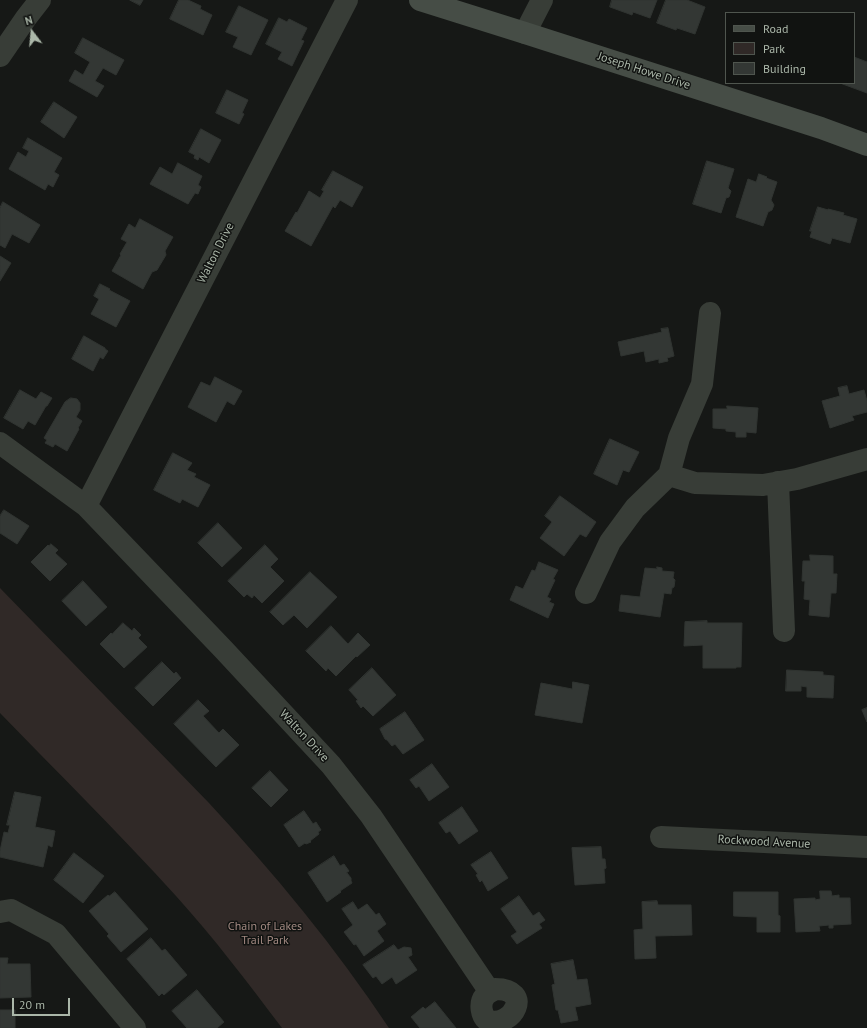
<!DOCTYPE html>
<style>
body{margin:0}
#map{position:relative;width:867px;height:1028px;overflow:hidden;background:#161816;font-family:"PT Sans",sans-serif}
canvas{display:block}
.legend{position:absolute;left:725px;top:12px;width:130px;height:72px;box-sizing:border-box;background:#111311;border:1px solid #4f554e;margin:0;padding:5px 7px;list-style:none;font-size:12px;color:#abb7a9}
.legend li{display:flex;align-items:center;gap:8px;height:20px}
.legend b{width:20px;border:1px solid #4f554e}
.north{position:absolute;left:12px;top:12px;width:40px;height:40px;-webkit-text-stroke:3px #111311;paint-order:stroke;rotate:344deg;font-size:11px;font-weight:700;line-height:16px;text-align:center;color:#abb7a9}
.north::after{content:'';display:block;margin:auto;width:14px;height:18px;background:#abb7a9;clip-path:polygon(50% 0,100% 100%,50% 72%,0 100%)}
.scale{position:absolute;left:12px;top:998px;width:58px;height:18px;box-sizing:border-box;border:2px solid #abb7a9;border-top:0;padding-left:5px;font-size:12px;line-height:14px;white-space:nowrap;color:#abb7a9;-webkit-text-stroke:3px #111311;paint-order:stroke}
</style>
<div id="map">
<canvas width="867" height="1028"></canvas>
<ul class="legend">
<li><b style="height:5px;background:#464d46"></b>Road</li>
<li><b style="height:11px;background:#302927"></b>Park</li>
<li><b style="height:11px;background:#333734"></b>Building</li>
</ul>
<div class="north">N</div>
<div class="scale">20 m</div>
</div>
<script>
const c = document.querySelector('canvas').getContext('2d');
c.lineJoin = 'round';
function fill(path, color) { c.fillStyle = color; c.fill(path, 'evenodd'); }
function trace(path, color, width, dash) { c.strokeStyle = color; c.lineWidth = width; c.lineCap = dash ? 'butt' : 'round'; c.setLineDash(dash || []); c.stroke(path); }
function drawText(font, color, halo, rows, align = 'center') {
  c.font = font + ' "PT Sans",sans-serif'; c.lineWidth = 3; c.setLineDash([]); c.textBaseline = 'middle'; c.strokeStyle = halo; c.fillStyle = color; for (const [text, x, y, turn = 0] of rows) {
    c.save(); c.translate(x, y); c.rotate((+turn || 0) * Math.PI / 180); c.textAlign = isNaN(turn) ? turn : align; if (halo) c.strokeText(text, 0, 0); c.fillText(text, 0, 0); c.restore();
  }
}
fill(new Path2D(`
 M0 588 209 803C274 873 336 948 389 1028H282C248 983 214 938 176 896 119 833 59 774 0 713Z`), '#302927');
const building = new Path2D(`
 M130 0H143L140 5Z
 M179 0H188L201 6 200 9 212 15 203 35 170 19Z
 M612 0H657L650 18 633 12 632 15 610 7Z
 M666 0H687L705 7 695 34 677 28 676 30 657 23Z
 M239 6 268 20 251 55 233 47 238 37 226 32Z
 M279 18 287 22 289 19 307 28 301 40 304 41 292 66 278 59 282 52 266 44Z
 M83 38 124 60 116 75 103 68 95 81 104 86 97 97 69 81 75 70 83 75 90 62 75 53Z
 M854 57 867 62V93L840 83H854Z
 M227 90 248 100 242 113 244 114 239 124 216 113Z
 M54 102 77 117 64 138 41 122Z
 M201 129 221 140 209 163 199 157 198 160 194 158 195 155 189 152Z
 M28 138 62 158 54 172 59 175 53 187 48 184 45 190 9 169 18 152 26 157 29 151 23 148Z
 M707 161 734 169 728 188 731 191 729 197 726 198 721 213 693 204Z
 M178 163 202 176 198 185 201 187 198 194 195 193 188 204 150 184 160 167 172 174Z
 M333 171 363 187 352 207 340 200 335 208 333 206 311 246 285 231 296 212 297 213 309 191 320 198 324 191 322 190Z
 M759 174 767 177 766 178 777 182 771 200 774 205 772 210 768 212 763 226 736 217 748 179 756 182Z
 M3 202 40 225 29 243 12 234 5 248 0 245V208Z
 M818 207 828 210V209L844 213 843 215 857 219 850 243 832 238 830 244 810 237 812 231H810Z
 M140 219 173 237 165 251 166 255 157 270 152 272 143 289 112 271 121 255 120 254 127 242 121 239 129 224 135 228Z
 M0 256 11 263 0 281Z
 M100 284 110 289 109 290 130 301 116 327 91 314 99 299 94 296Z
 M668 328 674 356 667 358 668 361 659 363V359L646 362 644 351 621 356 618 342 662 332 661 329Z
 M84 336 105 348V349L108 351 103 359 100 357 93 371 72 359Z
 M215 377 242 391 234 405 227 401 216 422 188 407 201 382 210 386Z
 M847 386 849 394 864 390 867 401V412L852 416 854 420 830 428 822 401 840 396 838 388Z
 M20 390 36 399 41 392 52 398 47 406H46L35 425 28 421 23 429 4 418Z
 M71 398 77 399 80 403V410L76 417 82 421 78 428 79 429 67 451 55 444 53 447 45 443 47 440 44 438 65 402Z
 M727 406 758 408 756 433 746 432V437H736V432L726 431V429L713 428V409H727Z
 M610 439 639 452 629 472 623 470 617 485 594 474Z
 M173 453 192 463 187 470 196 474 194 477 210 485 198 507 182 499 180 503 154 490Z
 M560 496 596 522 586 537 580 534 564 556 540 538 552 522 545 516Z
 M4 510 29 526 17 544 0 533V516Z
 M218 523 242 548 222 567 198 543Z
 M51 544 58 550 55 553 67 564 50 581 31 562 48 545 49 546Z
 M265 545 278 559 270 567 284 581 262 603 254 595 252 598 247 594 244 597 228 581Z
 M810 555 833 556V574H837L836 593H831L829 617 809 615 810 600 804 599 805 581H802L803 561H810Z
 M539 562 558 570 553 579 555 580 547 597 551 599 549 602 554 604 548 618 510 600 516 586 523 589 532 570 535 571Z
 M657 567 662 568V571L674 572 673 578 675 580 674 587 672 588 671 594 664 593 660 617 619 611 621 595 640 597 645 568 657 569Z
 M310 572 337 597 307 628 294 615 283 625 270 612Z
 M83 581 107 607 86 626 62 601Z
 M707 621V623H742L741 667H736V668H703V645L684 646 685 622Z
 M123 623 132 631 134 628 141 635 138 638 147 647 124 668 100 644 111 633 112 634Z
 M331 626 348 644 358 633 370 645 357 657 356 656 336 676 328 668 326 671 306 651Z
 M162 662 174 674 176 672 181 678 153 706 135 688Z
 M372 668 396 695 373 716 363 706 361 708 356 701 358 700 349 690Z
 M787 670 823 672V675L834 676 833 698 807 697V687L801 686V691H786Z
 M573 682 589 685 582 723 535 715 541 683 572 689Z
 M198 700 209 711 203 716 219 733 223 729 239 745 216 767 174 724Z
 M867 708V722L862 710Z
 M405 712 424 740 403 754 395 744 392 746 387 740 385 739 380 729Z
 M432 764 449 787 429 801 419 786 416 788 410 780Z
 M270 771 288 790 271 807 252 788Z
 M15 792 41 797 35 827 55 831 52 847 48 845 43 867 0 857V851L4 832 8 833 10 825H7Z
 M462 807 478 831 459 844 450 831 446 833 439 823Z
 M304 811 313 824 316 822 321 830 318 832 319 834 310 841 311 842 306 844 305 843 299 847 284 825Z
 M601 847 602 859H605L606 868 604 869 605 883 575 885 572 848Z
 M491 852 508 878 488 891 482 880 480 882 476 875 478 874 471 865Z
 M74 853 104 876 83 903 54 880Z
 M334 856 340 866 344 864 349 871 346 873H347L351 878V881L352 883 340 891 341 892 327 902 308 873Z
 M820 891H831L832 896 839 895V898H850L851 924 833 925V928H829V925L819 926 820 931 796 932 794 899 815 898V900L820 899Z
 M115 892 148 929 121 952 107 936 109 934 89 911 108 895 109 896Z
 M734 892H778V915L780 916V932H757V917L734 916Z
 M519 896 533 916 539 912 545 920 539 924 542 928 517 944 511 936 517 932 501 909Z
 M657 901 658 905H691L692 935 655 936 656 958 635 959 634 930 643 929 642 902Z
 M353 902 358 910 367 904 376 915 379 913 386 924 377 931 384 941 364 956 356 944 354 945 344 932 353 925 342 909Z
 M151 938 162 951 165 949 187 975 164 995 162 993 159 996 127 959Z
 M394 945 398 950 404 947 411 948 412 955 408 957 417 970 396 984 392 977 382 984 376 976 373 978 363 965Z
 M0 958H8L7 964H30L31 997 0 998Z
 M573 960 577 980 587 979 591 1004 575 1007 578 1020 561 1023 558 1010H556L552 985 555 984 551 964Z
 M197 990 224 1022 217 1028H187L172 1011Z
 M435 1002 456 1028H420L411 1017 423 1007 425 1009Z
 M0 1010H15V1028H0Z`);
fill(building, '#333734');
trace(building, '#303431', 1);
trace(new Path2D(`
 M525 33 542 0
 M0 56 26 18 40 0
 M0 443 86 506 223 649 331 765 371 816 490 992
 M669 475 695 483 763 485 797 479 867 459
 M778 482 784 631
 M86 506 347 0
 M586 593 610 542 635 508 669 475 679 438 702 384 710 313
 M661 837 867 847
 M0 912 11 910 56 934 135 1028
 M495 989C534 989 513 1028 488 1021 481 1016 479 1003 485 996 487 993 492 991 495 989Z`), '#383d37', 22);
trace(new Path2D(`
 M420 0 525 33 821 128 867 145`), '#464d46', 22);
drawText('12px', '#abb7a9', '#111311', [
 ["Joseph Howe Drive",644,71,18],
 ["Walton Drive",216,253,-63],
 ["Walton Drive",304,736,47],
 ["Rockwood Avenue",764,842,3]
]);
drawText('12px', '#a18881', '#111311', [
 ["Chain of Lakes",265,927],
 ["Trail Park",265,941]
]);
</script>
